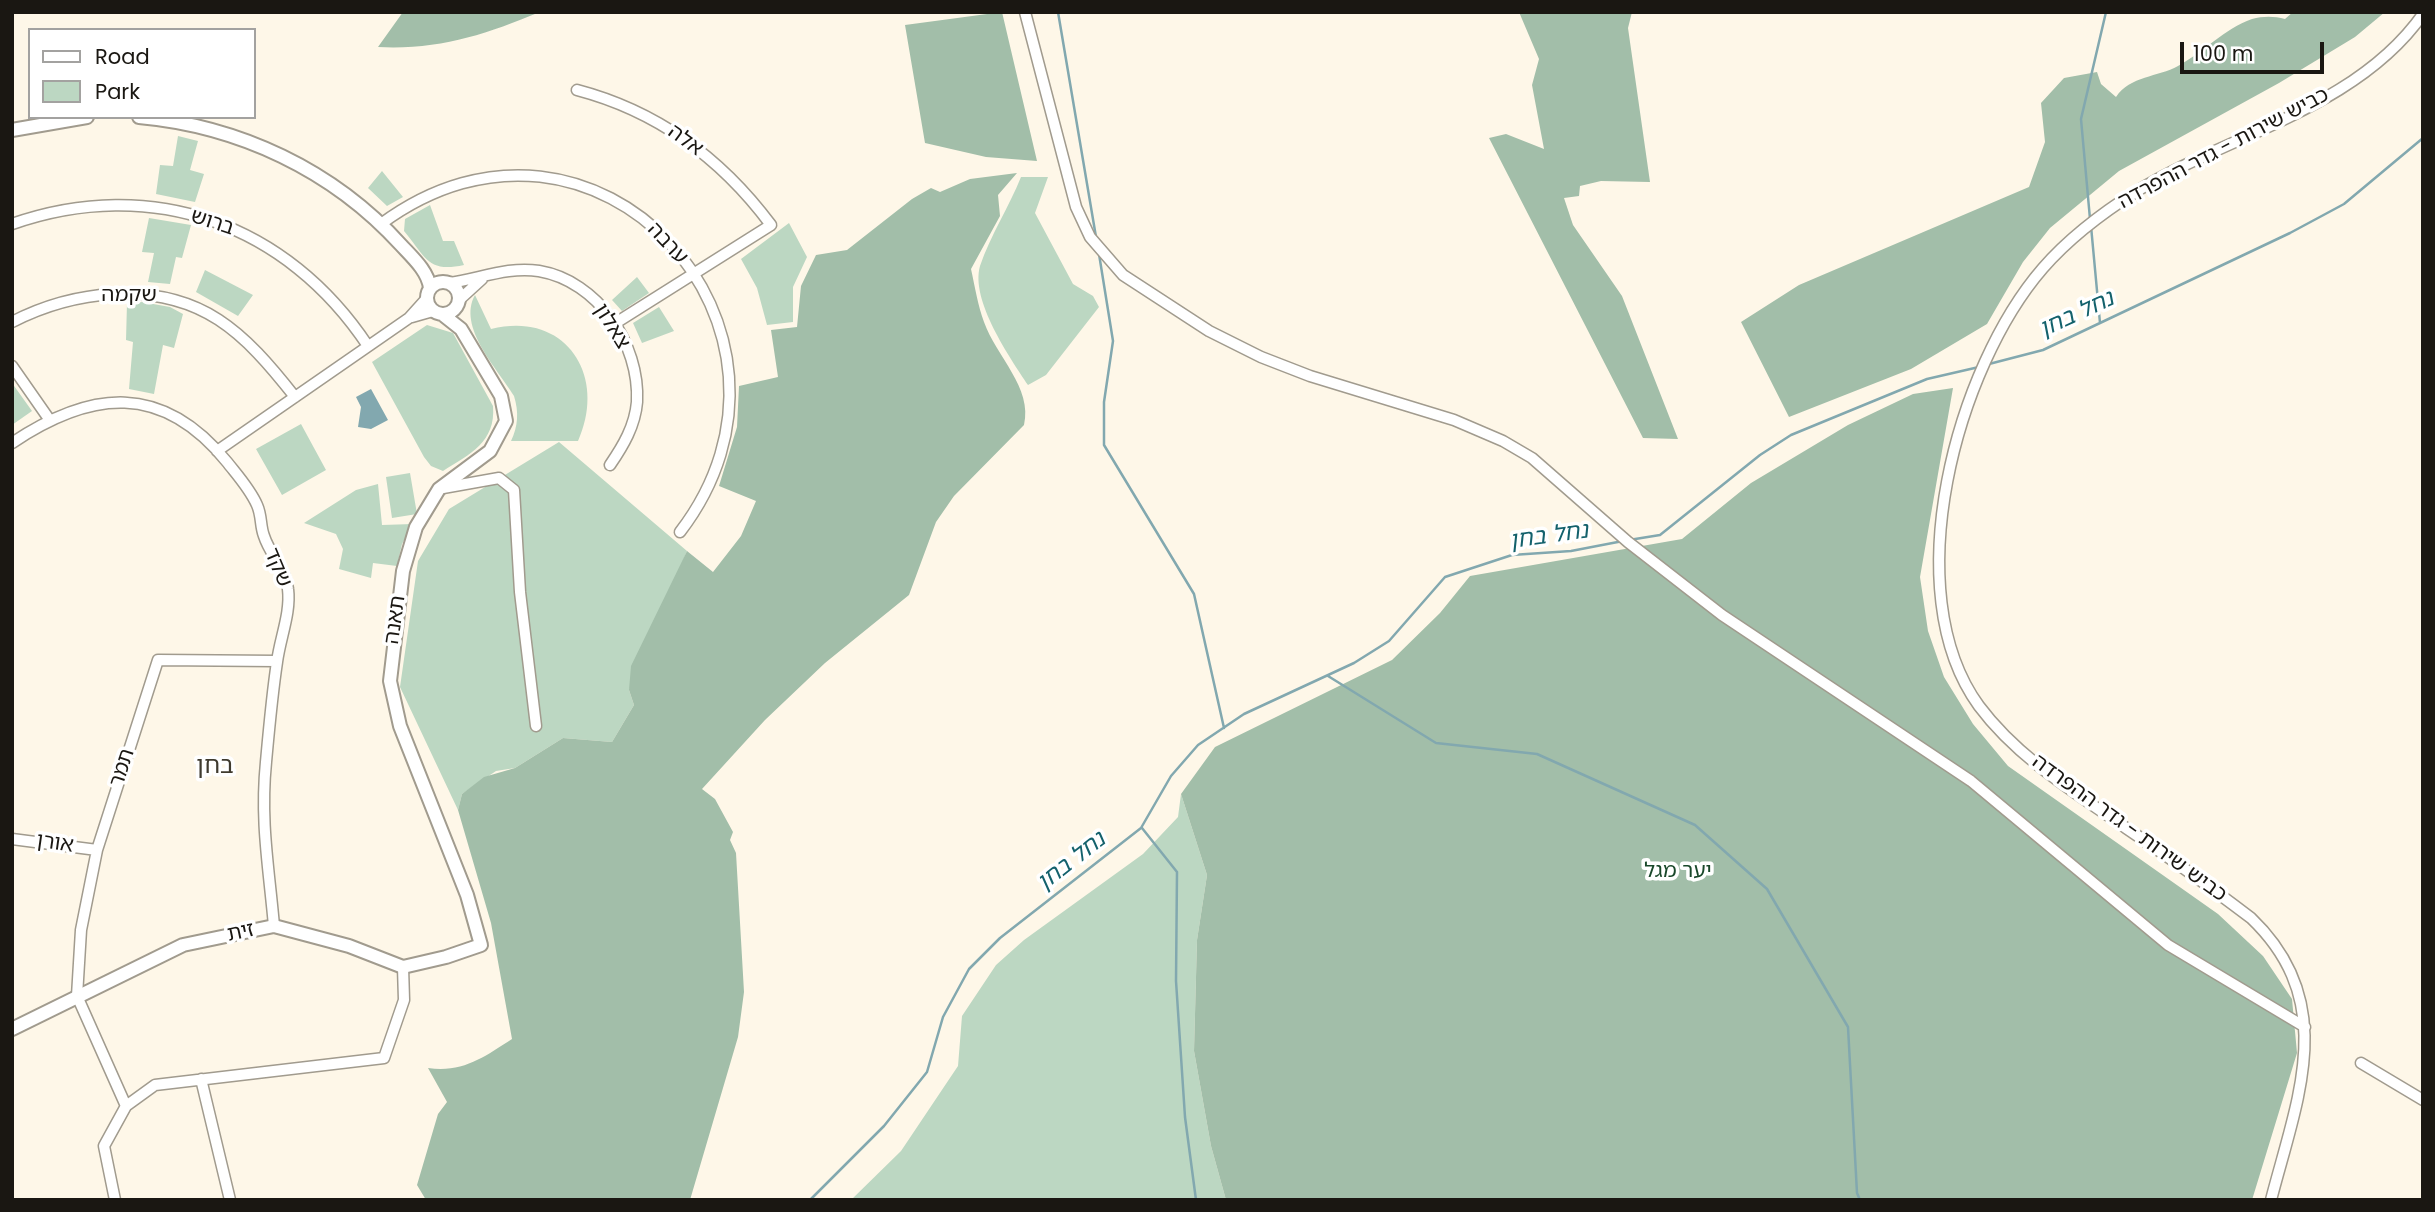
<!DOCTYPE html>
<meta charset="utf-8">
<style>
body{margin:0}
#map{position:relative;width:2435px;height:1212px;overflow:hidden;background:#fef7e8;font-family:Poppins,sans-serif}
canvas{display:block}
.frame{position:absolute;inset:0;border:14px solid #1a1712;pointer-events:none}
.legend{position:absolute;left:28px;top:28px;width:228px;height:91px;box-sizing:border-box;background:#fff;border:2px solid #a3a2a0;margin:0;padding:9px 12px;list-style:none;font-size:21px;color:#1a1712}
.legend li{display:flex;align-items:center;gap:14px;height:35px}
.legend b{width:35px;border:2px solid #a3a2a0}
.scale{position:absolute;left:2180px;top:42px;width:144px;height:32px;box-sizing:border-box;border:4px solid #1a1712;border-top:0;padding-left:9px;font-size:21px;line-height:24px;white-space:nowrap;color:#1a1712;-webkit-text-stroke:5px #fff;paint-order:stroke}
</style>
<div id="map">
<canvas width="2435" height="1212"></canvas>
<div class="frame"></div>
<ul class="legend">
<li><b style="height:9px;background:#fff"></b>Road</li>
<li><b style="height:19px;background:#bcd7c2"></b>Park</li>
</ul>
<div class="scale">100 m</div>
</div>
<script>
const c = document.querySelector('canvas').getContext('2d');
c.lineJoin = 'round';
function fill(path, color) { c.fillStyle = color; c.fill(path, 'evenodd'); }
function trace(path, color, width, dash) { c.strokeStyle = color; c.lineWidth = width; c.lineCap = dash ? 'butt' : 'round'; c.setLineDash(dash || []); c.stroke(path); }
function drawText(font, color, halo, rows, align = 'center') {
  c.font = font + ' Poppins,"Noto Sans Hebrew",sans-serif'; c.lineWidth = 7; c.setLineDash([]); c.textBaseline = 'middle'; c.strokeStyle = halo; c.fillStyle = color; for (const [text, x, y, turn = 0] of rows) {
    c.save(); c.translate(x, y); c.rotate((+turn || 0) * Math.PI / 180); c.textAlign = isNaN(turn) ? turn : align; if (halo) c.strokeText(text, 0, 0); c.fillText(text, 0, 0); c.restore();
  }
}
fill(new Path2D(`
 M178 136 198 141 190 170 204 174 195 202 156 194 160 165 173 166Z
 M382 171 403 197 387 206 368 188Z
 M1021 177H1048L1035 213 1073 284 1093 296 1099 307 1046 375 1028 385C1010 358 970 300 980 266 990 236 1009 207 1021 177Z
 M430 205 443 241H454L464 265C427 273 426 257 404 231L405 219Z
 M149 218 191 225 182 258 176 257 170 284 148 282 154 253 142 252Z
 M789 223 807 257 793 287V322L767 325 757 288 741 259Z
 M205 270 253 295 238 316 196 292Z
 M637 277 649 293 622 311 612 300Z
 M475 295 491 329C565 310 608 375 578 441H511C518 426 519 412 514 396 497 368 457 327 475 295Z
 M142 302 170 307 183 314 174 348 163 345 154 394 129 389 133 342 126 340 127 303Z
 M659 307 674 331 642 343 633 323Z
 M427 325 453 333 493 406C496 442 470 454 443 471L431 466 424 457 372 362Z
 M12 383 32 411 12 425Z
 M301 424 326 470 282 495 256 449Z
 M559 442 687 551 629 690 634 705 612 742 563 738 515 768 496 771 462 794 458 810 400 687 418 561 449 509Z
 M410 473 417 514 392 518 386 477Z
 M378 484 382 525 413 524 402 544 397 566 373 563 371 578 339 569 343 549 336 534 304 523 356 490Z
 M1181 794 1207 875 1197 940 1194 1051 1211 1146 1226 1200H851L901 1151 958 1066 962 1016 996 965 1024 940 1143 854 1178 817Z`), '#bcd7c2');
fill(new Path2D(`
 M403 12H540C484 35 439 50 378 47Z
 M1002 12 1037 161 986 157 925 143 905 25Z
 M1519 12H1632L1628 28 1650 182 1601 181 1580 186 1579 196 1564 198 1573 225 1622 296 1678 439 1643 438 1489 138 1506 134 1544 149 1532 85 1539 59Z
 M2293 12H2385L2355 37 2279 83 2119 171 2050 228 2023 262 1987 324 1911 369 1789 417 1741 322 1799 285 2029 187 2045 142 2041 103 2064 78 2097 72 2101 84 2116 97C2130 76 2158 77 2178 66 2204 52 2224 29 2252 19 2263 16 2274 16 2285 19Z
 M1017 173 998 195 1000 216 971 269C975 287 978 306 984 322 996 356 1033 388 1024 425L954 496 936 522 909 595 825 663 765 720 702 789 715 799 733 832 730 840 736 853 744 992 738 1037 690 1200H426L417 1185 438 1114 447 1102 428 1068C463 1073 484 1057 512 1039L491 923 458 810 462 794 484 777 515 768 563 738 612 742 634 705 629 690 631 666 687 551 713 572 741 536 756 501 719 486 737 427 739 386 778 377 771 330 797 327 801 286 816 255 847 250 912 199 931 188 940 192 970 179Z
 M1953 388 1920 577 1928 631 1944 677 1973 724 2008 766 2218 914 2263 956 2292 999 2297 1053 2252 1200H1226L1211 1146 1194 1051 1197 940 1207 875 1181 794 1215 747 1392 660 1440 613 1470 576 1682 539 1751 483 1848 425 1913 394Z`), '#a2bea9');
fill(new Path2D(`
 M371 389 388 420 371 429 358 427 361 407 356 397Z`), '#82a8af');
trace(new Path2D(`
 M1058 12 1096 237
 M2090 219 2081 119 2106 12
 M2091 226 2100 323
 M1099 254 1113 341 1104 402V445L1194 594 1224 728
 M1989 364 2043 350 2290 233 2344 204 2423 138
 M1629 540 1660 535 1760 455 1791 435 1927 379 1979 367
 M1328 676 1436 743 1537 754 1695 825 1767 889 1848 1027 1857 1193 1860 1200
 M1142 828 1177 872 1176 981 1185 1117 1196 1200
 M810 1200 884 1126 927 1072 943 1017 969 969 1000 938 1141 828 1171 776 1198 745 1244 714 1354 663 1389 641 1445 577 1512 555 1571 551 1623 541`), '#82a8af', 2.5);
const minor = new Path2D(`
 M1025 12 1076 207 1090 237 1123 275 1209 331 1261 357 1310 376 1454 420 1503 441 1532 458 1628 542 1722 615 1971 781 2168 945 2305 1027
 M577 90C657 111 721 158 771 225L614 324
 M12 224C152 175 287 224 368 346
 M381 224C596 65 835 330 680 532
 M449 283C479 279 508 266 539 271 598 281 640 344 637 402 635 426 623 446 610 465
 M459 300 482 279
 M412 317 433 311
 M12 322C45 305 77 296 114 294 202 290 244 332 295 397
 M12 366 49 419
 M12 443C91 390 162 382 227 462 238 476 250 489 257 505 262 516 260 526 264 536 270 555 286 569 288 589 291 613 280 638 277 662 272 695 269 729 266 762 260 822 269 868 274 926
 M217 451 409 318 427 298
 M443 488 499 478 514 490 520 592 536 726
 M277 661 158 660 97 850 81 930 77 996 126 1106 155 1085 384 1058 404 1000 403 967
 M12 839 97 850
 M2361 1063 2423 1100
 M201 1079 230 1200
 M115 1200 104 1146 126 1106
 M2271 1200C2297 1099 2340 1003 2251 918 2210 887 2169 857 2126 828 2074 792 2017 757 1979 706 1895 591 1957 367 2043 268 2070 237 2102 213 2137 191 2230 134 2357 108 2423 14`);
const tertiary = new Path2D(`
 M139 117C239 126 333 170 401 245 412 257 428 271 430 288
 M12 130 87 117
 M427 298a16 16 0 1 1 32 0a16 16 0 1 1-32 0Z
 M12 1029 183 945 274 926 349 946 403 967 446 957 481 945 467 895 400 726 390 681 403 571 416 527 439 489 490 451 506 421 501 396 461 329 442 314`);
trace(minor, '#a19b8e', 13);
trace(tertiary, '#a19b8e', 16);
trace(minor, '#fff', 10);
trace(tertiary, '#fff', 12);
drawText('21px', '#1a1712', '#fff', [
 ["אלה",685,141,36],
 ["כביש שירות - גדר ההפרדה",2224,149,-28],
 ["ברוש",212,223,18],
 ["ערבה",667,244,47],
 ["שקמה",129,296],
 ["צאלון",611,327,58],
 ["שקד",277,568,67],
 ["תאנה",396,620,-82],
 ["תמר",123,768,-72],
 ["כביש שירות - גדר ההפרדה",2129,829,36],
 ["אורן",55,844,8],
 ["זית",241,933,-12]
]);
drawText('21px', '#19482a', '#fff', [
 ["יער מגל",1678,872]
]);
drawText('italic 23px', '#13616c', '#fff', [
 ["נחל בחן",2077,315,-25],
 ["נחל בחן",1549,537,-8],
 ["נחל בחן",1072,862,-38]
]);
drawText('24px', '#3f3a2e', '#fff', [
 ["בחן",215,767]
]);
</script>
